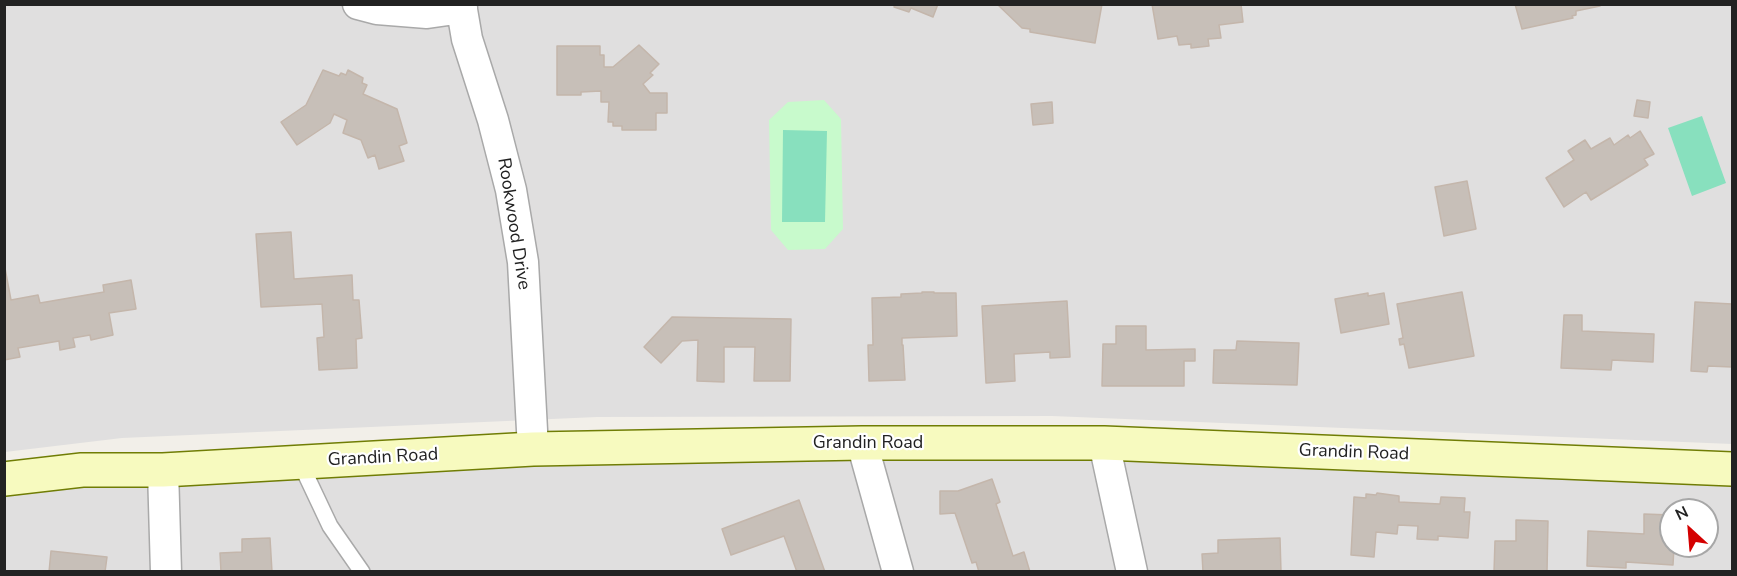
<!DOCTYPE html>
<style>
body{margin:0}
#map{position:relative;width:1737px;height:576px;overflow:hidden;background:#f2efe9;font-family:"Nunito Sans",sans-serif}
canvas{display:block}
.frame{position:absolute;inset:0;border:6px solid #222;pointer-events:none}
.north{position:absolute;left:1659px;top:498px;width:60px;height:60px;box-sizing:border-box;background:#fff;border:2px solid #a7a7a7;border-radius:50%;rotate:334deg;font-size:16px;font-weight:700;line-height:24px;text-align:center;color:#222}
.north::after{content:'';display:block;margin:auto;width:21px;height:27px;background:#d40000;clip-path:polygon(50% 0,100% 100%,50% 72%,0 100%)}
</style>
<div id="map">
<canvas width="1737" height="576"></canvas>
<div class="frame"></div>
<div class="north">N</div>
</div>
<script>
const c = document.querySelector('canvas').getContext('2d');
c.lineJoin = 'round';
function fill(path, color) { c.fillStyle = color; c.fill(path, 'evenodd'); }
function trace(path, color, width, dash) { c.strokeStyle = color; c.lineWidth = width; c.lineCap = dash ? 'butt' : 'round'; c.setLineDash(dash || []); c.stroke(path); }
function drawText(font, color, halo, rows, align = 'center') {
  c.font = font + ' "Nunito Sans",sans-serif'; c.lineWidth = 4.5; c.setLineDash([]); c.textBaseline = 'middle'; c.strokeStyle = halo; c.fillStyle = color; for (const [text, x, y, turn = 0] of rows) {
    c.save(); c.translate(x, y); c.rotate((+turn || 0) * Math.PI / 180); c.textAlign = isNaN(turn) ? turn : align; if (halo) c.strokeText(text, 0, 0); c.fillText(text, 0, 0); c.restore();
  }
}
fill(new Path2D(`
 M4 5H1732V444L1052 416 597 417 122 438 5 452Z
 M533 449 1732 469V571H5L4 479ZM1671 510H1707V546H1671Z`), '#e0dfdf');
fill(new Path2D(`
 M824 100 841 119 843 229 825 249 788 250 771 230 769 120 788 102Z`), '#c8facc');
fill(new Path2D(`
 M1702 116 1726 183 1692 196 1668 128Z
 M783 130 827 131 825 222H782Z`), '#88e0be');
const building = new Path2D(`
 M895 4H938L933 17 911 8 909 12 894 7Z
 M997 4H1102L1095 43 1030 32V29L1022 28Z
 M1152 4H1241L1243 22 1219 25 1221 38 1208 39 1209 46 1191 48V44L1179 45 1177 36 1158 39Z
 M1515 4H1600V6L1576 11V15L1572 16 1573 18 1522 29Z
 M639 45 659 64 650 73 653 75 643 84 650 93H667V113H656V130H622V126H613V122H608L609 102H601V91L581 92V95H557V46H600V55H604V67H613Z
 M323 70 339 76 341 73 346 75 348 70 363 78 362 83 367 85 363 94 397 109 407 143 399 146 404 161 379 169 375 155 368 158 361 140 343 133 347 120 334 114 330 123 297 145 281 122 306 105Z
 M1637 100 1650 102 1648 118 1634 116Z
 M1052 102 1053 123 1033 125 1031 104Z
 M1640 131 1654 154 1644 159 1648 165 1591 200 1586 192 1564 207 1546 178 1574 160 1568 151 1585 140 1591 149 1610 138 1614 145 1628 135 1630 138Z
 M1467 181 1476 229 1444 236 1435 187Z
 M291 232 294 279 352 275 353 300H359L362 338 356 339 357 368 319 370 317 338 324 337 322 304 261 307 256 234Z
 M4 263 11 300 38 295 40 303 104 292 103 285 131 280 136 309 109 313 113 335 91 340 90 335 73 338 75 347 60 350 59 341 18 348 20 357 4 360Z
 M922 292H934V293H956L957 336 902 338V345H903L905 380 869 381 868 345H873L872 298 901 297V294L922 293Z
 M1462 292 1474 356 1409 368 1404 344 1400 345 1399 339 1403 338 1397 304Z
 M1368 293V296L1384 293 1389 324 1341 333 1335 299Z
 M1067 301 1070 357 1050 358V352L1014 354 1015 381 986 383 982 306Z
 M1695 302 1732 304V367L1708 366 1707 372 1691 371Z
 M1564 315H1582V331L1654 334 1653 362 1612 360 1611 370 1561 368Z
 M672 317 791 319 790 381H754L755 347H724V382L697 381 698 340 682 341 661 363 644 347Z
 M1116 326H1146V350L1195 349V361H1184V386H1102L1103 344H1116Z
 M1237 341 1299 343 1297 385 1213 383 1214 350H1236Z
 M992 479 1000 502 996 504 1013 556 1024 552 1030 572H979L976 562 972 563 955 513 940 514V491H958Z
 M1377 493 1399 496V502L1440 504 1441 497 1465 498 1464 512H1470L1468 538 1438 536V540L1417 539 1418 526 1398 525 1397 534 1376 532 1374 557 1351 555 1354 497 1366 498V494L1376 495Z
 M799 500 825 572H797L784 536 731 555 722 529Z
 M1644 514 1671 515V546H1674L1673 565 1626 562V568L1587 566 1588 531 1644 534Z
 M1516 520 1548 521 1547 572H1494L1495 541H1516Z
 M270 538 272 572H221L220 553 242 552V539Z
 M1280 538 1281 572H1203L1202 554 1218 553V540Z
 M51 551 107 557 105 572H49Z`);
fill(building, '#c7bfb8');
trace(building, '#c4b6ab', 1.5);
const lane = new Path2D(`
 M305 462V473L330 526 362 572`);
const street = new Path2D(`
 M358 4 377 9 427 13 462 8
 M461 4 467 39 493 120 511 190 523 262 533 449
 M862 443 898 572
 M1104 443 1132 572
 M163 470 166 572`);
const secondary = new Path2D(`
 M4 479 82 470H163L533 449 862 443H1104L1732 469`);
trace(lane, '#a9a9a9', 18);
trace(street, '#a9a9a9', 33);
trace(secondary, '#707d05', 36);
trace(lane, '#fff', 15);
trace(street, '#fff', 30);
trace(secondary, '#f7fabf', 33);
drawText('18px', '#222', '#fff', [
 ["Rookwood Drive",513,224,81],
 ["Grandin Road",868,444],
 ["Grandin Road",1354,453,2],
 ["Grandin Road",383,458,-3]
]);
</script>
